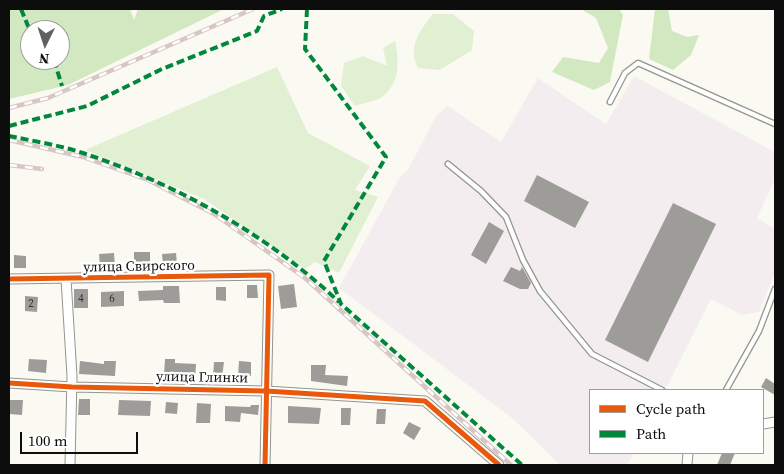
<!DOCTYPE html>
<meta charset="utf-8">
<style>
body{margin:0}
#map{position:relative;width:784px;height:474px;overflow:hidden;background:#fbfaf2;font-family:"Source Serif 4",serif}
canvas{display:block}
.frame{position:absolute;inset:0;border:10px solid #0d0d0d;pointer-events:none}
.legend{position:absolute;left:589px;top:389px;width:175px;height:65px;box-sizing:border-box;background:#fff;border:1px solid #9e9e9e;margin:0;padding:6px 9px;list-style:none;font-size:15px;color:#0d0d0d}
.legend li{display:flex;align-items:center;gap:10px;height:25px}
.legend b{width:25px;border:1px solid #9e9e9e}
.north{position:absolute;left:20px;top:20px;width:50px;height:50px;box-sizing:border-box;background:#fff;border:1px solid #9e9e9e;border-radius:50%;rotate:184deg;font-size:14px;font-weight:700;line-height:20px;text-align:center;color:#0d0d0d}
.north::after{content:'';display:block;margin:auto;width:18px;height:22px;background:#60605d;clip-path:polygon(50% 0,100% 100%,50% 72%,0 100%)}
.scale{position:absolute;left:20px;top:432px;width:118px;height:22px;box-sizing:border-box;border:2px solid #0d0d0d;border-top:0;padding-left:6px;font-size:15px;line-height:18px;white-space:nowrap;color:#0d0d0d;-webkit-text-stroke:4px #fff;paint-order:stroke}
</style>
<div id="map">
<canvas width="784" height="474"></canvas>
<div class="frame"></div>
<ul class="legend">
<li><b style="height:6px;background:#e8590c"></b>Cycle path</li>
<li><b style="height:6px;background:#00873e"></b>Path</li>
</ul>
<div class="north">N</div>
<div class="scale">100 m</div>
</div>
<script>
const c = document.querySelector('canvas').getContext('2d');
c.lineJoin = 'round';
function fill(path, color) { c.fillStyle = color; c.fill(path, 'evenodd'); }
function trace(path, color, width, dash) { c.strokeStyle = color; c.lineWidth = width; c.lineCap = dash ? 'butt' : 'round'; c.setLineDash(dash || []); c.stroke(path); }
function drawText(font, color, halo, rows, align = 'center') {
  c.font = font + ' "Source Serif 4",serif'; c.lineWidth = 5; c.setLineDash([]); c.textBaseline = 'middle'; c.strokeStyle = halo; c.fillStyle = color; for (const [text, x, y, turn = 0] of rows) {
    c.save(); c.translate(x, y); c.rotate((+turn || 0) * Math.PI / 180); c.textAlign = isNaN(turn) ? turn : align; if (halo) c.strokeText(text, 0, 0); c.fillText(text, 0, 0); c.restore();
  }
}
fill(new Path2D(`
 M634 76 775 152V179L757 218 775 229V272L759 312 742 315 711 299 665 390H590V453H634L627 465H560L512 418 339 288 400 177 408 170 436 116 448 106 501 142 538 78 606 124Z`), '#f3edef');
fill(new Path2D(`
 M433 14H453L474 31 472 50 440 70 418 68C407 47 420 30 433 14Z
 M395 41C399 60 401 83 382 97 376 101 363 103 355 106L341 86 344 63 363 56 387 66 383 48Z
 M277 67 308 133 370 166 355 190 378 197 339 273 315 262 305 269 204 199 85 150Z`), '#e1f0d2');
fill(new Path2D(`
 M9 9H130L134 20 138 9H224L68 85 9 99ZM30 30H60V60H30Z
 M581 9H619L623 15 610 82 594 90 552 72 563 57 599 63 608 48 596 18Z
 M655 9H668L672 31 687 37 699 35 691 55 673 70 649 59Z`), '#d1e8c0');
fill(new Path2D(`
 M537 175 589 202 575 228 524 201Z
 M673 203 716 224 648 362 605 340Z
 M489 222 504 231 486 264 471 255Z
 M134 252H150V264H134Z
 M114 253 115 266 100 267 99 254Z
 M176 253 177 264 163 265 162 254Z
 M14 255 26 256V268H14Z
 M511 267 520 271 522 267 531 283 528 289H520L503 281Z
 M294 284 297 307 281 309 278 286Z
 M247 285H257L258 298H247Z
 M163 286H179L180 303H164L163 300 139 301 138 291 163 290Z
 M216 287H226V301L216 300Z
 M74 289H88V308H74Z
 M124 291V306L101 307V292Z
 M25 296 38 297 37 312 25 311Z
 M29 359 47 360 46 373 28 371Z
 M165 359H175V363L196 364 195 380H185V375L164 374Z
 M80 361 104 364V361H116L115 376 79 374Z
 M239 361 251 362V376H238Z
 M214 362H224L222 377H213Z
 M311 365H326L325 375 348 376 347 386 311 381Z
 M766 378 775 384V395L761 387Z
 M79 399H90V415H78Z
 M9 400H23L22 415 9 414Z
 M119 400 151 401 150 416 118 415Z
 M166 402 178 403 177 414 165 413Z
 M197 403 211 404 210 423H196Z
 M251 405H259L258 415 241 413 240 422 225 421V406L250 407Z
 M288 406 321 408 319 424 288 423Z
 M341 408H351L350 425H341Z
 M377 409H386L385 424H376Z
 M409 422 421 428 414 440 403 433Z
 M722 453H735L730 465H717Z`), '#9e9c98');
const lane = new Path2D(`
 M610 102 625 73 638 63 775 124
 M448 164 481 191 506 217 523 260 540 291 592 354 662 390
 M726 390 759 331 775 289`);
const street = new Path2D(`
 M9 279 269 275 265 465
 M66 279 72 376 70 465
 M9 383 72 387 266 391 425 401 499 465
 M763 424 775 422
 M687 465 688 453`);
trace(lane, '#949490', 7);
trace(street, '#949490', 11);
trace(lane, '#fefefd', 4.5);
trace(street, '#fefefd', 9);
const rail = new Path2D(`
 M9 108 48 98 253 9
 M9 140 83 157 148 180 214 214 305 278 511 465
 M9 165 42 169`);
trace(rail, '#d7c6c4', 4.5);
trace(rail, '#fff', 2.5, [8]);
trace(new Path2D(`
 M21 9 28 26 34 30
 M307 9 305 49 386 157 324 261 341 304 522 465
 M54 60 62 86
 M9 126 87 106 162 69 257 31 264 16 282 9
 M9 136C33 141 59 145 83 153 176 184 267 234 339 302`), '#00873e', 4, [8, 4]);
trace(new Path2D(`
 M9 279 269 275 265 465
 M9 383 72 387 266 391 425 401 499 465`), '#e8590c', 5);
drawText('11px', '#313130', null, [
 ["4",81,299],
 ["6",112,299],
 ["2",31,304]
]);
drawText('14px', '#0d0d0d', '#fff', [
 ["улица Свирского",139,267,-1],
 ["улица Глинки",202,378,1]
]);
</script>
